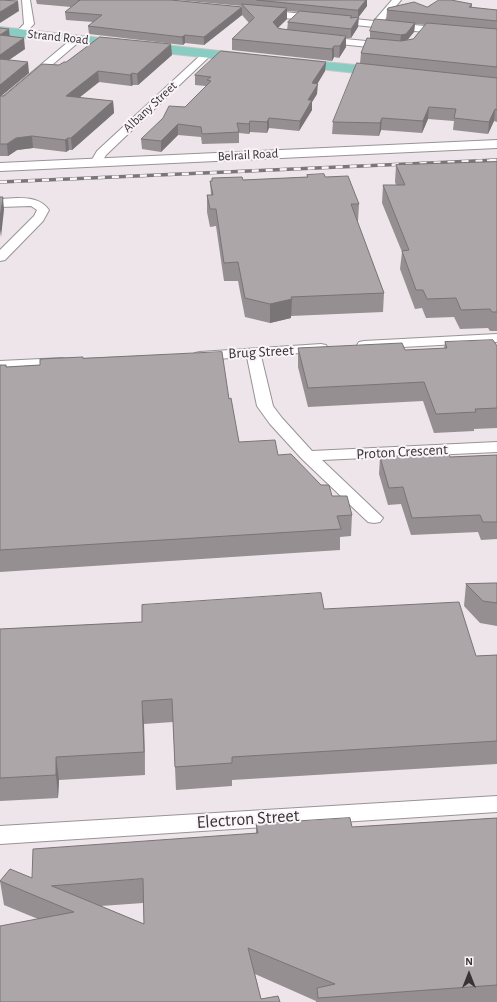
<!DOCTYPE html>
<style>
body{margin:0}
#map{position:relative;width:497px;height:1002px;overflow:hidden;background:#ede5e9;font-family:"Alegreya Sans",sans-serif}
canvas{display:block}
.north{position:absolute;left:449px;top:954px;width:40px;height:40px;-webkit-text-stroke:3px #faf3f7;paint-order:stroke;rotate:0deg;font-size:11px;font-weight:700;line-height:16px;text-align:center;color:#363435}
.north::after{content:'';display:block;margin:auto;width:14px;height:18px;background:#363435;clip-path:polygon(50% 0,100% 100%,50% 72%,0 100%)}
</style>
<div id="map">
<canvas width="497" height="1002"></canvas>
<div class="north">N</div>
</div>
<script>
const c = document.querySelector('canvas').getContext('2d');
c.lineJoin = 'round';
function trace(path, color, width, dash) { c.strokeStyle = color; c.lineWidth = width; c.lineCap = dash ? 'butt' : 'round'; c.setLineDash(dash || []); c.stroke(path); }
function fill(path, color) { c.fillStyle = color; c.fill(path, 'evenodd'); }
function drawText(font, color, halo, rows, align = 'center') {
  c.font = font + ' "Alegreya Sans",sans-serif'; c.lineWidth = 4; c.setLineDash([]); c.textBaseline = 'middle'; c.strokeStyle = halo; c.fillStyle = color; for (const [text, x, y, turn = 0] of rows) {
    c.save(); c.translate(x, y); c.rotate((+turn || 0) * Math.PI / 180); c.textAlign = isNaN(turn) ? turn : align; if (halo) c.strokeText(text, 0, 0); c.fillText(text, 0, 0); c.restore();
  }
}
const street = new Path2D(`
 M22 0H30L34 24 23 35 20 36 15 33 24 24Z
 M392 0H401L383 22 445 28 450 31 445 34 264 16 260 13 264 10 374 21Z
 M77 36 82 39 80 41 4 106 0 107V99L74 37Z
 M324 37 387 43 392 46 387 49 321 42 319 40Z
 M208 50 213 53 211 55 106 155 100 165H92L90 163 97 151 205 51Z
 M17 198C30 198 41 199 49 210L43 221 5 260 0 261V250L34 216 37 210 31 206 0 207V199Z
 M497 334V342L364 349 359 348 357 345 359 342 364 341Z
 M321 344 326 345 328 348 326 351 261 356 273 406 282 418 312 451 497 442V452L322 460 383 518 380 522 374 523 368 522 302 459 270 424 257 406 247 357 200 360 195 359 193 356 195 353 200 352Z
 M62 358 67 359 69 362 67 365 0 369V361Z
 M497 796V812L0 844V826Z`);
const secondary = new Path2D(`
 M497 140V148L0 171V163Z`);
const primary = new Path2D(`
 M0 27 247 54 251 55 253 58 251 61 247 62 0 35Z
 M295 59 385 68 390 69 391 72 390 75 385 76 291 66 289 63 291 60Z`);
trace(street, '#999396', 2);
trace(secondary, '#999396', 2);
trace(primary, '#c7c6c6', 2);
fill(street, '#fff');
fill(secondary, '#fff');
fill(primary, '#89ccc1');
const railFar1 = new Path2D(`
 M476 161 497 160`);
const rail = new Path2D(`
 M0 182 497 160`);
trace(railFar1, '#7a7678', 3);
trace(rail, '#7a7678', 3.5);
trace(railFar1, '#faf3f7', 2, [5.5]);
trace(rail, '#faf3f7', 2.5, [7]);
fill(new Path2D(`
 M36 0H171L242 7V15L204 45 185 43 183 45 89 34 88 26 93 22 66 20 65 12 71 7 37 4Z
 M177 0H367V6L358 17V27L351 38H346V47L339 58 334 57 332 61 232 50V39L249 23 242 15V6ZM287 11 299 12 288 22 287 30 282 29 278 28 287 19Z
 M472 4V8L497 10V122L494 121 488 134 453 130 454 121 428 119 422 133 381 130 379 136 332 134 333 122 360 63 361 53 370 38V31L386 21 387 10 427 7ZM415 24 426 25 413 39 407 40 414 32Z
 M0 28 25 49 9 60 29 73 1 96H4L59 65 66 62 172 55 138 85H133L131 86 99 82 79 98 113 101 114 113 72 150H69L66 152 33 148 17 150 8 156H0Z
 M326 62 325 71 317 84V94L312 102V110L299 131 269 128 267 133 250 132 249 134 239 133V143L202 144 201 137 178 135 161 152 142 149 141 139 185 107 206 86 195 85V75Z
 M497 162V331H490L488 328 460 329 454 317 426 318 422 308 415 309 400 269 402 252 382 203 383 185H396L395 182 396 165Z
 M307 175 325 177 359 204 358 221H357L384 293 383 312 291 316V318L270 323 245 317 238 281H224L216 226 210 227 207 212V195H211L210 181H212V178L243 180 307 177Z
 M445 342 497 346V428L474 429V431L434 433 423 401 308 407 298 367V348L405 350 444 349Z
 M83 358 229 399 239 442 278 455 332 496 352 515 351 536 340 537V550L0 572V365H6L7 367 40 365Z
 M497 455V539L481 540 478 532 411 535 401 504 388 505 379 474 380 457H450Z
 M497 583V626L480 623 464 606 466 584Z
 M324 609 476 656 497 655V764L232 780V786L176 790 173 722 144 724 145 775 59 780 58 798 0 801V629L142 622Z
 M497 818V1002H316V1001L255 974 261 999 280 1002H0L38 919 4 905 0 881 32 878 256 833V824L352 827ZM143 903 144 924 101 906Z`), '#958f91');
fill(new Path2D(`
 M366 0H367V6L358 18V10Z
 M18 1 19 11 0 23V12Z
 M242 7V15L204 45V37Z
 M287 8V19L272 33 273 22Z
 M359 17 358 27 351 38V29Z
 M415 23 414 32 405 43H400L401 35Z
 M9 29 10 39 0 35Z
 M185 35V43L183 45 182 37Z
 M346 36V47L339 58 340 46Z
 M24 38 25 49 0 66V55Z
 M171 44 172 55 138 85 137 74Z
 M334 46V57L332 61V49Z
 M28 62 29 73 0 97V85Z
 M326 62 325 71 312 93V83Z
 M98 71 99 82 67 107 66 96Z
 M132 73 133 85 131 86 130 75Z
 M318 84 317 94 312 102V110L299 131 300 121 308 100Z
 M113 101 114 113 72 150 71 138Z
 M429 107 428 119 422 133 423 121Z
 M495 109 494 121 488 134 489 122Z
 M269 118V128L267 133V122Z
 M382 118 381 130 379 136 380 123Z
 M250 121V132L249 134V124Z
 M178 124V135L161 152V141Z
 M32 136 33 148 17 150 8 156 7 144 16 138Z
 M68 138 69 150 66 152 65 140Z
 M3 197 4 210 1 237 0 230V218Z
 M292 299 291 318 270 323V304Z
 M142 701 144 724 145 775 144 752Z
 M56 757 59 780 58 798 56 775Z`), '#797476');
const building = new Path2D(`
 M0 0 18 1 0 12Z
 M78 0H171L242 7 204 37 185 35 182 37 88 26 102 15 65 12 80 0Z
 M257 0H366L358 10Z
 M439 0H451L472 4 469 7 497 10V21L387 10 388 8 414 2 427 7Z
 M242 4 287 8 273 22 278 28 282 29 346 36 340 46H334L332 49 232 39 254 18Z
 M300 11 352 16 350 18 359 17 351 29 288 22Z
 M375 19 415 23 406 34 401 35 370 31Z
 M427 23 497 29V67L361 53 367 38 401 41 413 39Z
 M0 28 9 29 0 35Z
 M0 35 24 38 0 55Z
 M100 37 171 44 137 74 132 73 130 75 98 71 66 96 113 101 71 138H68L65 140 32 136 16 138 7 144H0V96H4L42 64 59 65 64 62H66Z
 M221 51 326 62 312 83 318 84 308 100H312L300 121 269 118 267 122 250 121 249 124 237 123 239 132 202 134 201 127 178 124 161 141 141 139 163 118 169 106 185 107 211 81 207 80 211 77 195 75Z
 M0 59 28 62 0 85Z
 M357 63 497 78V110L495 109 489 122 454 118 456 109 429 107 423 121 382 118 380 123 333 122Z
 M497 162V312H492L490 309 461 310 456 298 427 299 423 290H416L402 251 409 250 383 185H405L396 165Z
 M324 174 325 177 348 176 359 204H351L384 293 291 297 292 299 270 304 245 298 238 262 224 263 216 209H210L207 195H213L210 181H212V178L242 177 243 180 308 177 307 175Z
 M0 197H3L0 218Z
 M493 340 497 346V408L475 409 476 412 436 414 424 382 308 388 298 348 402 343 405 350 447 348 445 342Z
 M222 352 229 399 231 398 239 442 275 440 278 455 291 454 321 485H329L332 496H347L352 515 337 516 341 529 0 550V365H6V367L40 365V359L83 357V358Z
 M449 454 450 457 497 455V522H483L480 515 412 518 403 487 389 488 380 457Z
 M494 583H497V603L483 601 466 584Z
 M321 593 324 609 459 602 476 656 497 655V741L232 757V763L175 767 172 699 142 701 144 752 56 757V775L0 778V629L142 622V605Z
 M350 818 352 827 497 818V985L318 998 317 988 335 984 248 948 261 999 278 996 280 1002H0V926L74 912 0 881 10 869 32 878 33 849 258 833 256 824ZM143 879 144 924 52 886Z`);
fill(building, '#ada6a9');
trace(building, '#797476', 1);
drawText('13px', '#363435', '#faf3f7', [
 ["Strand Road",58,37,6],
 ["Albany Street",150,107,-43],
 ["Belrail Road",248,155,-3]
]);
drawText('15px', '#363435', '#faf3f7', [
 ["Brug Street",261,352,-3],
 ["Proton Crescent",402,452,-3]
]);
drawText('18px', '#363435', '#faf3f7', [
 ["Electron Street",248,819,-4]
]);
</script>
